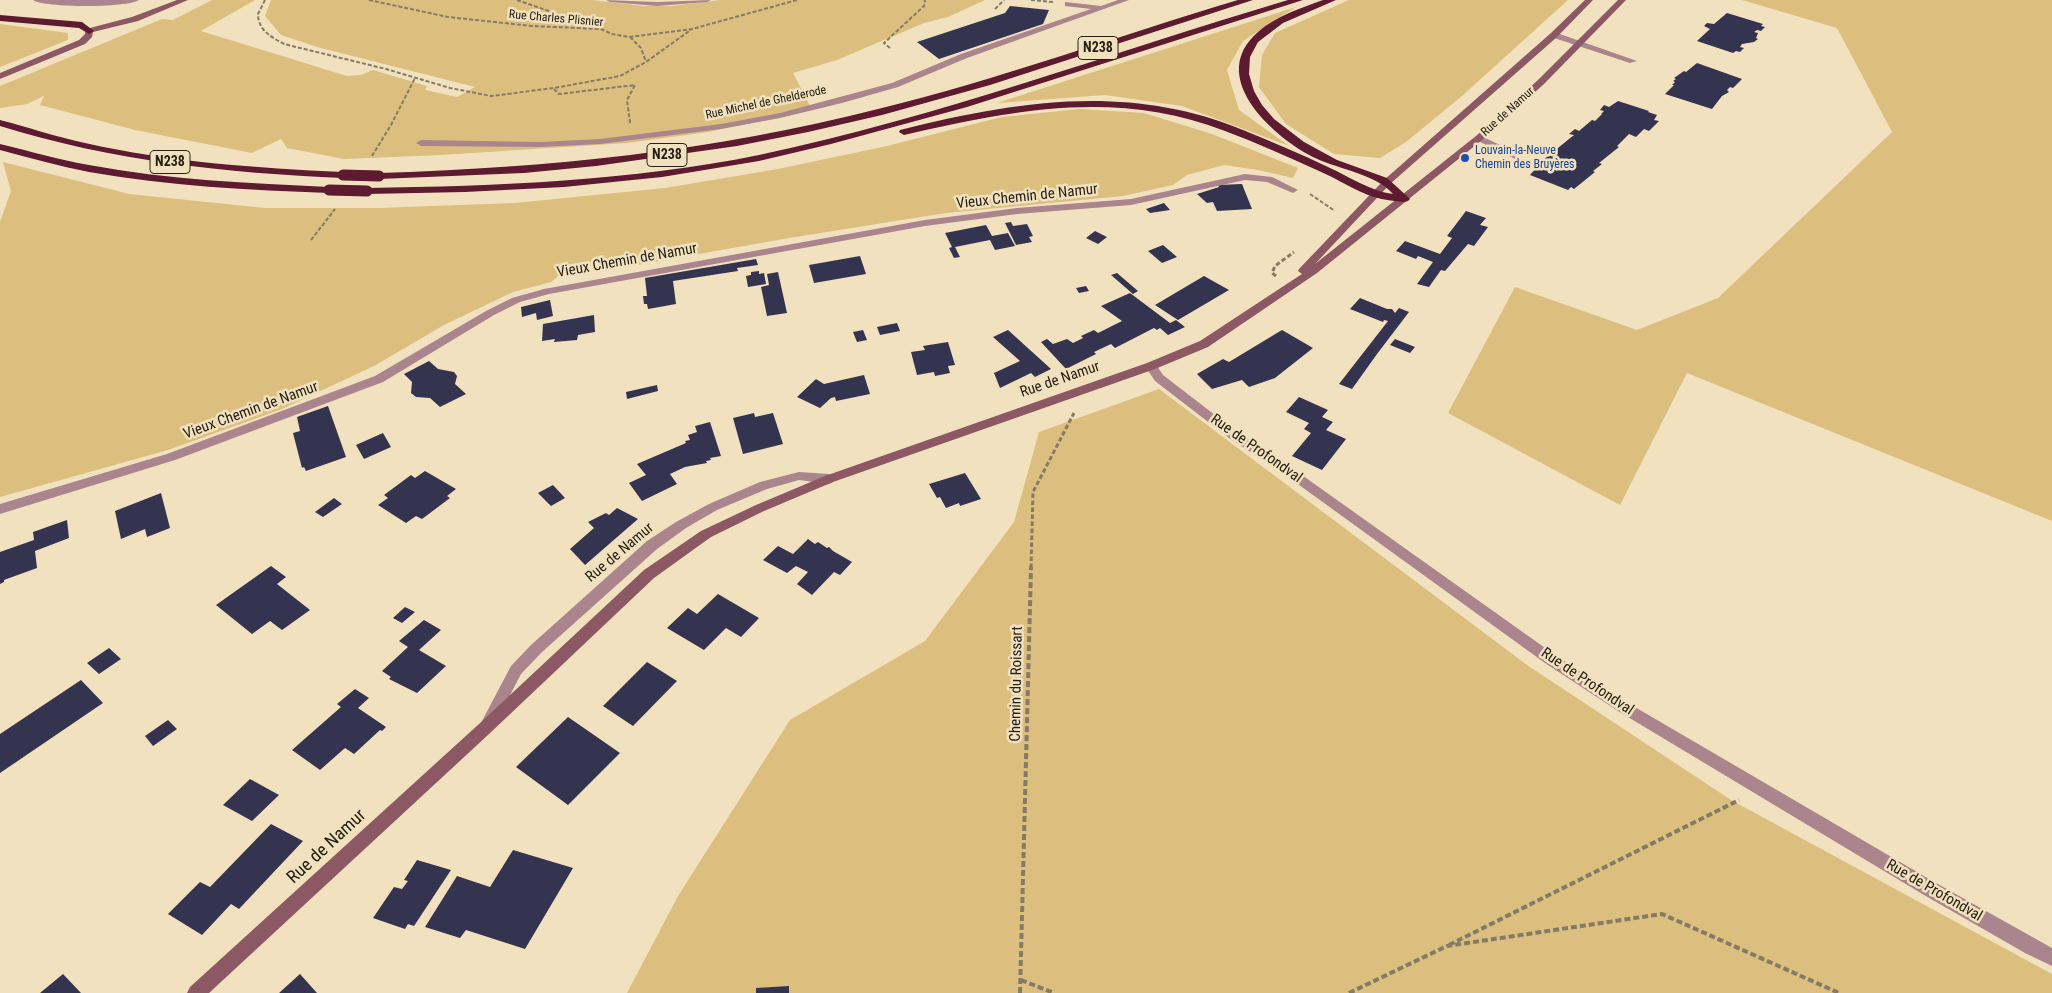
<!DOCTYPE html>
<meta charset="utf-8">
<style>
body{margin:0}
canvas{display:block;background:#f1e1bf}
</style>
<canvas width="2052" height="993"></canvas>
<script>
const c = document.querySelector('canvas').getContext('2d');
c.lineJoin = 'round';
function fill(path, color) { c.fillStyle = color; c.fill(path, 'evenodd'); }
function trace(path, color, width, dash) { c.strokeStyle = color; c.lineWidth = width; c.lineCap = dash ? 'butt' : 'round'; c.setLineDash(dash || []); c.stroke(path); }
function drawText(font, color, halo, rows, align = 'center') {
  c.font = font + ' "Roboto Condensed",sans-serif'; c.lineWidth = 5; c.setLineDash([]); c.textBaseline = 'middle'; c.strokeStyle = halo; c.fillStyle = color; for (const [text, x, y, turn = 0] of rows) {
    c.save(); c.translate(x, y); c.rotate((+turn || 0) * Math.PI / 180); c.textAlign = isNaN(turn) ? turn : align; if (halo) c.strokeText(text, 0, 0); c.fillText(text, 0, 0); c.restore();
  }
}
fill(new Path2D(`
 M212 0H255L201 31 347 76 361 75 373 70 427 86 425 90 457 97 475 87 317 47 281 35 265 16 271 0H592L644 6H672L720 0H985L948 17 924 23 837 60 793 73 812 110 708 132 627 143 441 155 344 159 287 148 281 139 252 153 135 130 40 105 44 96 27 104 0 108V86L162 19 173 20Z
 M1349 0H1568L1462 96 1406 142 1380 158 1334 154 1286 124 1259 87 1262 55 1275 33Z
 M1742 0H2052V521L1687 373 1620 505 1448 413 1515 287 1637 330 1718 298 1892 132 1837 28Z
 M1296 7 1243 41 1227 70 1239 110 1289 146 1182 106 1105 95 997 103Z
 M0 24 68 33V40L0 67Z
 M1079 109 1144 113 1212 134 1298 168 1293 178 1258 170 1224 165 1187 175 1173 185 1123 196 946 213 789 238 626 267 604 263 564 271 551 282 513 292 444 325 374 366 282 409 168 450 0 497V222L11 191 3 162 129 194 265 208H379L515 203 665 188 778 169 887 146 1002 117Z
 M1159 389 1527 665 1731 800 2052 974V993H627L678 896 790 720 925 641 1014 522 1039 432Z`), '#dcbf7f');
fill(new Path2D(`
 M1010 6 1049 10 1043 24 939 59 917 42 1005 13Z
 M1727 13 1763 24 1761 26 1765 27 1761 31 1757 30 1754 32 1758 33 1756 38 1758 39 1754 42 1742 44 1740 47 1744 48 1740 52 1736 51 1733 53 1697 41 1710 29 1704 26 1707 23 1714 24Z
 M1697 63 1742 79 1733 88 1730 87 1727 90 1729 92 1722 96 1712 109 1665 94 1674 85H1672L1675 82 1673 81 1676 79 1674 78 1684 71 1686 72Z
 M1618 101 1649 111 1648 112 1657 115 1654 120 1659 121 1649 131 1644 129 1636 137 1629 134 1617 146 1619 147 1599 163 1602 164 1593 171 1595 172 1574 189 1571 187 1568 190 1530 175 1539 165H1537L1574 135 1569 134 1575 129 1579 131 1592 120 1595 121 1602 114H1601L1604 111 1600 110 1604 105 1609 107Z
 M1242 184 1252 209 1217 211 1213 202 1207 203 1197 194 1219 187 1218 185Z
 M1164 203 1170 210 1150 213 1146 209Z
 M1466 211 1486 218 1480 225 1488 227 1474 246 1468 244 1445 271 1441 270 1429 287 1417 284 1433 262 1418 256 1416 259 1396 251 1405 241 1440 254 1452 238 1447 236Z
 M1011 222 1013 226 1027 224 1033 236 1029 237 1032 242 1016 245 1005 223Z
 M986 225 992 236 1008 233 1015 246 995 250 990 240 955 247 960 257 954 258 949 248 952 247 945 233Z
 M1095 231 1107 237 1098 244 1086 238Z
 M1163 245 1177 257 1162 263 1148 251Z
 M860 256 866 274 814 283 809 265Z
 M756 259 758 265 737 268 738 271 673 281 676 304 648 309 647 304H644L643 296H647L645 278Z
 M759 271V274L764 273 766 284 748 287 746 276 751 275V272Z
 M778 272 787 313 767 316 761 287 769 285 767 274Z
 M1117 273 1138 291 1133 294 1111 275Z
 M1204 276 1229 290 1178 320 1155 305Z
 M1086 286 1089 291 1079 293 1076 288Z
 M1130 293 1170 323 1176 320 1185 327 1168 335 1160 328 1157 330 1154 328 1115 348 1111 344 1094 352 1096 354 1066 369 1041 342 1047 339 1053 344 1067 339 1073 343 1083 338 1081 336 1094 330 1098 333 1122 321 1101 306Z
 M1360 298 1387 309H1392L1395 313 1399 308 1409 312 1377 354 1352 389 1339 384 1388 321 1384 320 1383 322 1350 309Z
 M550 300 553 316 537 320 536 313 522 317 521 307Z
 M594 315 595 332 578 335 577 340 554 342 555 339 542 341 543 324Z
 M897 323 900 331 880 335 877 327Z
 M863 330 867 340 857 342 853 332Z
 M1008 330 1051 369 1035 377 1031 373 1000 388 994 373 1020 361 993 337Z
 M1282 330 1313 348 1275 378 1249 387 1242 380 1212 389 1197 374 1223 359 1229 362Z
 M1395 339 1415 347 1410 353 1390 345Z
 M948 342 955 365 948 366 950 373 935 376 934 372 917 375 911 352 925 350 923 346Z
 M429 361 438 369 454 372 457 376 455 384 466 394 440 407 430 398 416 397 411 393 412 382 404 374Z
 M864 375 870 394 836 401 835 397 831 398 820 408 797 397 816 379 824 384Z
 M657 385 658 391 627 399 626 392Z
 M1299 397 1328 410 1322 417 1333 422 1326 430 1346 439 1322 470 1292 456 1311 433 1304 429 1309 423 1286 412Z
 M328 406 346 457 306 471 304 467 302 468 293 433 300 431 297 417Z
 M754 413 755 417 773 413 783 444 743 454 733 418Z
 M710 422 721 456 710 458 711 460 706 461 707 463 685 467 670 474 677 484 642 501 629 483 646 475 637 464 686 443 685 441 690 440 688 435 697 432 695 426Z
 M383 433 391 447 364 459 356 445Z
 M425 471 456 489 447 496 450 498 422 519 416 516 406 523 378 505 388 498 384 495 411 475 415 478Z
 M965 473 981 499 960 506 959 503 946 508 940 497 937 498 929 484Z
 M553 485 565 498 551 506 538 493Z
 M161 493 170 528 147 537 145 529 121 539 115 511Z
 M334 498 342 504 323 517 315 512Z
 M617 508 638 519 585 565 570 549 594 528 588 522 606 513 609 515Z
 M67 520 69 538 35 551 37 568 4 580V582L0 584V552L34 540 33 532Z
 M808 539 815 544 818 542 827 548 829 547 833 551 852 562 840 575 834 572 812 595 797 584 808 572 796 566 787 573 763 560 778 546 793 554Z
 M271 566 286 577 277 584 310 610 282 630 270 621 252 634 216 605Z
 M718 594 759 618 741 637 726 628 704 650 667 628 688 608 697 614Z
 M405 607 415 612 402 623 393 618Z
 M424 620 441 630 419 650 446 666 417 693 389 679 391 677 382 671 408 647 399 641Z
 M109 648 121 659 99 674 87 663Z
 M647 662 677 681 633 726 603 706Z
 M81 680 103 703 0 773V734Z
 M355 689 369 698 358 708 386 727 382 731 380 730 354 754 345 748 320 770 292 750 341 707 337 704Z
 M568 717 620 753 568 805 516 767Z
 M168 720 177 729 153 746 145 736Z
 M250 779 279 795 252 821 223 805Z
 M271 824 303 841 239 909 231 904 202 935 168 914 200 882 210 887Z
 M513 850 573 868 525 949 466 930 460 938 425 927 457 876 490 887Z
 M417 860 451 870 414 926 408 924 405 929 373 918 394 887 402 889 408 881 404 880Z
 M63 974 81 993H40Z
 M300 974 317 993H279Z
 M789 986V993H756V988Z`), '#353450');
trace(new Path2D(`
 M265 0 258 14C258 30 271 37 284 44L386 69 450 88 491 96 554 88 620 76 646 62 692 29
 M369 0 448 17 532 26 601 29 612 34 629 37 692 29 797 0
 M517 0 598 28
 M1031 0 1053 2
 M995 9 1004 0
 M630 37 641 48 646 62
 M890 48 884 43 924 6 925 0
 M554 89 559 94 635 85 627 100 630 123
 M372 156 391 125 415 78
 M1310 194 1335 211
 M311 240 335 209`), '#857a64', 2, [4, 2]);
trace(new Path2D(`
 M1276 276 1272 273 1275 266 1294 252
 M1031 568 1033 492 1074 413`), '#857a64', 3, [4.5, 2.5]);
trace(new Path2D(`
 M1449 945 1739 800
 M1021 980 1054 993
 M1020 993 1031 567
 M1349 993 1447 946 1662 914 1839 993`), '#857a64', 4, [6, 3]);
fill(new Path2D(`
 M33 0H139C127 8 44 8 33 0Z
 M1551 33H1557L1637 61 1630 63 1551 37Z
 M1479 135 1519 154 1521 156 1516 159 1513 158 1476 140V136Z`), '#aa858d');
fill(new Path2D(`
 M606 0 657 2 711 0 707 2 657 6 610 2Z
 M1118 0H1129L967 58 898 87 842 103 780 118 721 129 600 144 540 147 421 146 416 143 421 140 540 142 600 139 721 124 780 113 892 83 961 54 1091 9 1065 6V2L1101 6Z
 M1245 174 1272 177 1298 190 1293 193 1267 182 1245 180 1131 205 1017 214 925 226 549 294 520 302 494 315 383 382 175 460 0 514V504L167 454 375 376 486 311 512 298 544 289 925 220 1017 208 1131 199Z
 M1151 362 1155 363 1163 375 1237 432 1292 468 1555 655 1628 703 1936 883 2052 948V966L2025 953 1924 895 1618 711 1545 663 1284 474 1229 438 1155 381 1145 366Z
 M799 472 829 474 833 476 835 479 833 482 829 484 799 480 767 489 717 510 686 528 657 549 541 653 521 674 494 726 489 727 484 726 482 721 511 666 531 645 647 541 676 522 709 504 760 482Z`), '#aa858d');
fill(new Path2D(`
 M177 0H188L138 21 93 32 92 37 85 44 0 79V73L79 40 85 34 86 29 132 17Z
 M1585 0H1593L1557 37 1390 184 1315 264 1476 136 1538 80 1618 0H1626L1544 84 1482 140 1317 273 1208 347 1155 369 833 482 764 511 711 537 654 578 489 734 209 993H187L190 987 479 724 644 570 701 531 756 505 825 476 1147 363 1200 341 1302 274 1298 271 1299 269 1384 180 1551 33Z`), '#8b5864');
fill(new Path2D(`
 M1238 0H1253L990 85 882 115 808 132 737 146 596 166 524 173 379 179 373 176 379 173C547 168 715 151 878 109 1000 79 1118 36 1238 0Z
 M1288 0H1303L967 107 831 144 759 161 662 177 564 187 465 192 367 194 361 191 367 188C498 186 631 181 759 155 939 117 1113 52 1288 0Z
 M1323 0H1336L1283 23 1258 42 1250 57 1249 74 1254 91 1262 105 1274 119 1304 142 1337 160 1387 178 1408 197 1410 199 1408 201 1404 202C1394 201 1384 200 1374 197 1355 191 1338 179 1319 171 1288 157 1257 143 1225 131 1117 89 1013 110 904 135L899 132 900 130C1017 101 1128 83 1243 130 1272 142 1301 154 1330 168 1350 177 1370 191 1393 194 1375 173 1335 169 1311 156 1270 134 1207 76 1258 32 1276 16 1301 8 1323 0Z
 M0 15 82 22 94 31 89 34 79 28 0 21Z
 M0 120C28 127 56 137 85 143 170 162 256 168 343 172L349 175 343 178C226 173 112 161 0 126Z
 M0 144C30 151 59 160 89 165 168 180 249 183 329 187L335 190 329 193C249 190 168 186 89 172 59 166 30 158 0 150Z`), '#5e1a30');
trace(new Path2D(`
 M343 175 379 176
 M329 190 367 191`), '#5e1a30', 11);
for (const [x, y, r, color] of [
 [1465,158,5,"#1a4fb4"]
]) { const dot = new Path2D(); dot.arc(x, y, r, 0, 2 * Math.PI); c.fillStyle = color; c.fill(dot); trace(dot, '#f1e1bf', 2); }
drawText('12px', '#272114', '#f1e1bf', [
 ["Rue Charles Plisnier",556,19,5],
 ["Rue Michel de Ghelderode",766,103,-12],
 ["Rue de Namur",1508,112,-42]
]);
drawText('12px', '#164399', '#f1e1bf', [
 ["Louvain-la-Neuve",1475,151],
 ["Chemin des Bruyères",1475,165]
], 'left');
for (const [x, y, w] of [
 [1098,48,40],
 [667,155,40],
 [170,162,40]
]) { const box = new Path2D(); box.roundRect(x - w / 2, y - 11.5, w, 23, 4); c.fillStyle = '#f1e1bf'; c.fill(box); trace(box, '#272114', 1); }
drawText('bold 14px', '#272114', null, [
 ["N238",1098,48],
 ["N238",667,155],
 ["N238",170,162]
]);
drawText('15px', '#272114', '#f1e1bf', [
 ["Vieux Chemin de Namur",1027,197,-6],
 ["Vieux Chemin de Namur",627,261,-10],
 ["Rue de Namur",1060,380,-19],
 ["Vieux Chemin de Namur",251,411,-20],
 ["Rue de Profondval",1256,449,35],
 ["Rue de Namur",620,553,-40],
 ["Rue de Profondval",1587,682,34],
 ["Chemin du Roissart",1017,684,-89],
 ["Rue de Profondval",1934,891,30]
]);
drawText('18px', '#272114', '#f1e1bf', [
 ["Rue de Namur",327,847,-43]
]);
</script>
